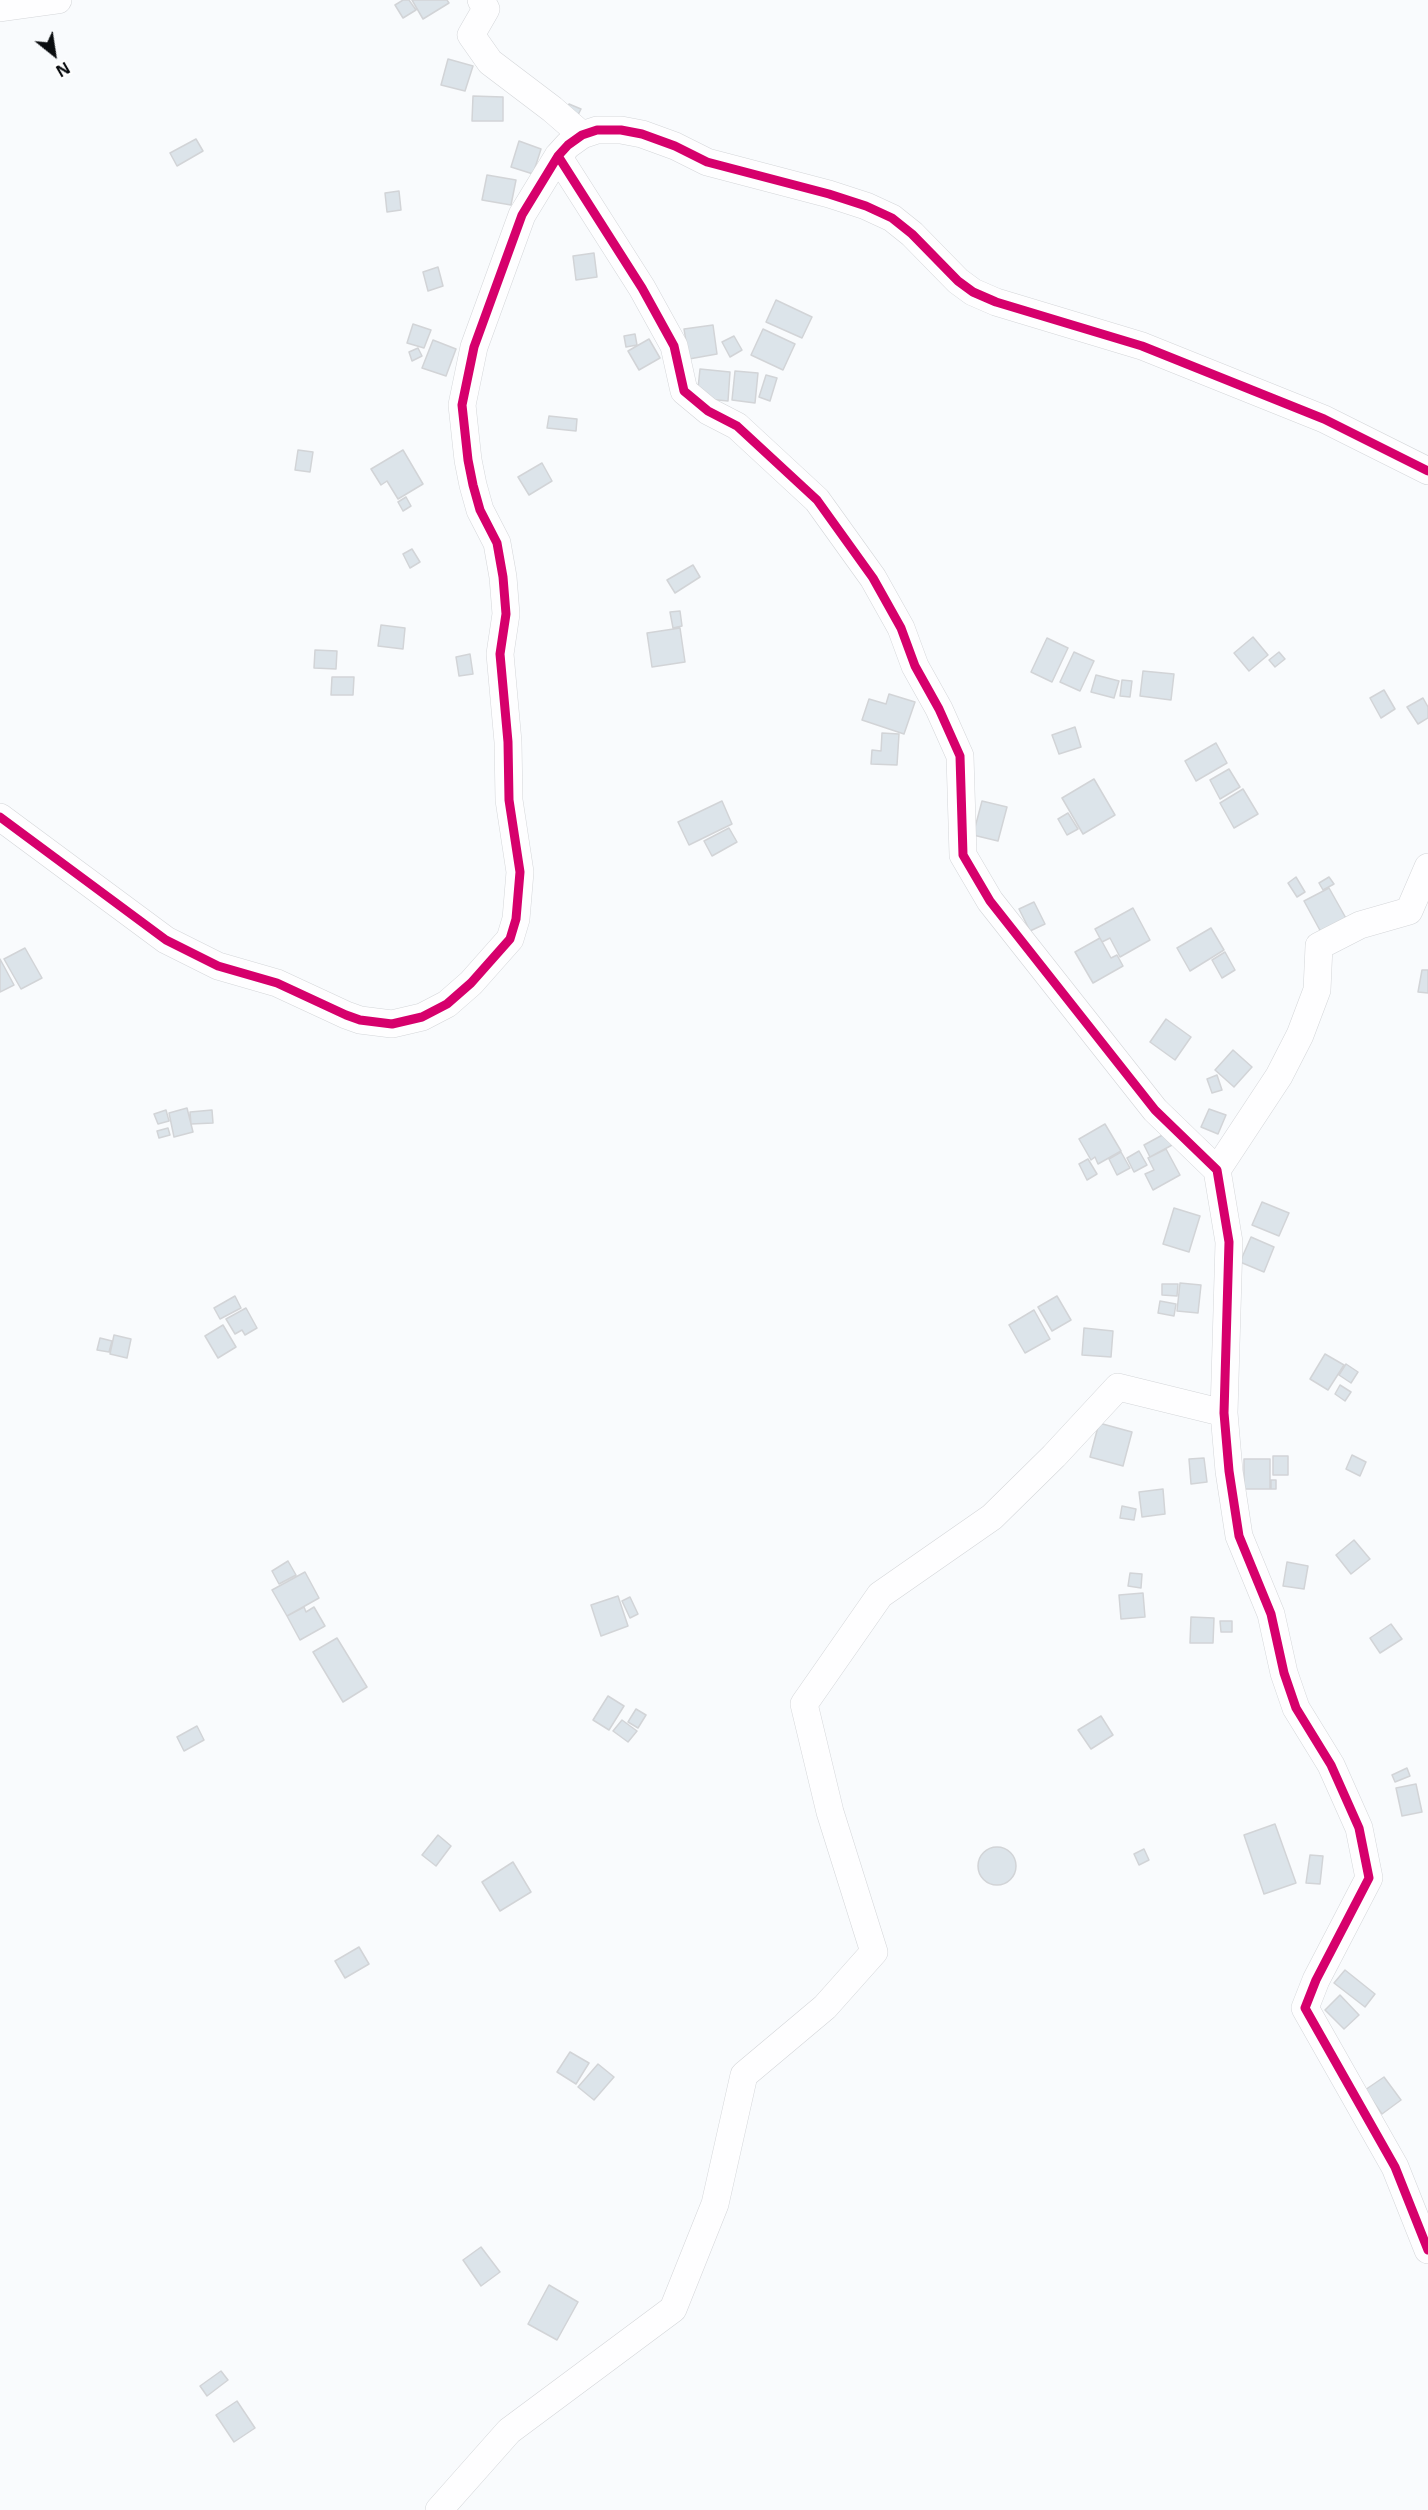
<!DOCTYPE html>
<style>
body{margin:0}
#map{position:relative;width:1428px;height:2510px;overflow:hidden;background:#f9fbfd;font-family:"Noto Sans",sans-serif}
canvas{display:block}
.north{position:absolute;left:24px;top:24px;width:60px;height:60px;-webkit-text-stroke:4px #fff;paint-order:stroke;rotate:150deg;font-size:16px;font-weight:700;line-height:24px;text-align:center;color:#0a0d10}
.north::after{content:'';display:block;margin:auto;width:21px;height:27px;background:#0a0d10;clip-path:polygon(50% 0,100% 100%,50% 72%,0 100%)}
</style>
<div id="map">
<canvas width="1428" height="2510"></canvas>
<div class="north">N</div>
</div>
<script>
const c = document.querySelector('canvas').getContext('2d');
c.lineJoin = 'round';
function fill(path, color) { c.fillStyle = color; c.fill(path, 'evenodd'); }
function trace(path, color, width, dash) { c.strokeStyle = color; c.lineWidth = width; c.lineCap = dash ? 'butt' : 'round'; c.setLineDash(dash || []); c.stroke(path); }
const building = new Path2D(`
 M403 0H409L416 10 403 18 395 5Z
 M412 0H447L449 3 423 19Z
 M448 59 473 66 465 91 441 85Z
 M473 96 503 97V121H472Z
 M569 104 581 109 577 117 566 111Z
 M196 139 203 151 177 166 170 153Z
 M519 141 541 149 533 174 511 167Z
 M487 175 516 180 511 205 482 200Z
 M399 191 401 210 387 212 385 193Z
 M594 253 597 277 576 280 573 256Z
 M438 267 443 286 428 291 423 272Z
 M776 300 812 317 802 338 766 322Z
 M413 324 431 330 424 348 407 343Z
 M713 325 717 354 689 359 684 329Z
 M763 329 795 344 783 370 751 355Z
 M635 334 637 345 626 347 624 336Z
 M734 336 742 350 730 357 722 342Z
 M649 339 660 358 639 370 628 351Z
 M433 340 456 349 446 376 422 368Z
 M418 348 422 356 412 361 409 352Z
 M700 369 730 372 728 401 697 398Z
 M735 371 758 373 755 403 732 400Z
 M766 375 777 378 770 401 759 397Z
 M549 416 577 419 576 431 547 428Z
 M298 450 313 452 310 472 295 470Z
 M403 450 423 484 398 499 387 481 381 485 371 469Z
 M542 463 552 481 529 495 518 477Z
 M406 497 411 506 403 511 398 502Z
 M412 549 420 562 410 568 403 554Z
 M693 565 700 577 675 593 667 580Z
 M680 611 682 626 673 628 670 612Z
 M381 625 405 628 403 649 378 646Z
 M680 628 685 662 652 667 647 633Z
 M1253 637 1268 655 1249 671 1234 653Z
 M1047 638 1068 648 1052 682 1031 672Z
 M315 650 337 651 336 669 314 668Z
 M1074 652 1094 661 1080 691 1060 682Z
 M1279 652 1285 659 1275 667 1269 660Z
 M470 654 473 674 459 676 456 657Z
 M1143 671 1174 674 1171 700 1140 696Z
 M1096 675 1119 681 1114 698 1091 692Z
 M332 677H354L353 695H331Z
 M1122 680 1132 681 1130 697 1120 696Z
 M1384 690 1395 709 1381 718 1370 698Z
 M889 694 915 702 904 734 862 720 869 699 886 704Z
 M1423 698 1428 707V718L1418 724 1407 707Z
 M1075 727 1081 747 1059 754 1052 735Z
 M882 733 899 734 897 765 871 764 872 750 881 751Z
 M1216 743 1227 763 1196 781 1185 761Z
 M1229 769 1240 787 1220 799 1210 780Z
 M1094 779 1115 815 1083 834 1062 798Z
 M1243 789 1258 814 1234 828 1220 803Z
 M722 801 732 824 689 845 678 822Z
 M982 801 1007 807 998 841 973 835Z
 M1068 813 1078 829 1067 835 1058 819Z
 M729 828 737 842 712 856 704 841Z
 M1296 877 1305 892 1297 897 1288 883Z
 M1329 877 1334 884 1323 890 1319 883Z
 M1329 888 1347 920 1322 934 1304 901Z
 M1034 902 1045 924 1030 931 1019 909Z
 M1133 908 1150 940 1120 957 1110 938 1102 942 1095 929Z
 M1211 928 1224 950 1190 971 1177 948Z
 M1100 938 1111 958 1117 955 1123 966 1093 983 1075 952Z
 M25 948 42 978 21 989 4 959Z
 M1225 952 1235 970 1222 978 1212 960Z
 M0 959 14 985 0 992Z
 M1422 970H1428V993L1418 992Z
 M1166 1019 1191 1037 1175 1060 1150 1042Z
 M1233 1050 1252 1067 1234 1087 1215 1070Z
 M1217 1075 1222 1090 1212 1093 1207 1079Z
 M187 1108 193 1132 174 1137 169 1113Z
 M1209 1109 1226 1115 1218 1134 1201 1127Z
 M166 1110 169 1121 158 1124 154 1114Z
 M212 1110 213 1123 191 1124 190 1112Z
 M1105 1124 1121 1151 1098 1164 1095 1157 1091 1160 1079 1139Z
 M168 1128 170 1135 159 1138 157 1131Z
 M1168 1132 1174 1144 1150 1157 1144 1145Z
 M1166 1149 1180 1175 1153 1190 1145 1174 1154 1170 1148 1158Z
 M1139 1151 1147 1165 1134 1172 1127 1158Z
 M1121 1152 1130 1168 1117 1175 1109 1159Z
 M1088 1159 1097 1174 1087 1180 1079 1164Z
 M1262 1202 1289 1213 1279 1236 1252 1225Z
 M1174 1208 1200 1216 1189 1252 1163 1244Z
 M1251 1237 1274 1247 1264 1272 1240 1262Z
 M1180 1283 1201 1285 1198 1313 1177 1311Z
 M1162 1284H1178L1177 1296 1162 1295Z
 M235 1296 241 1308 220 1319 214 1308Z
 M1057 1296 1071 1320 1052 1331 1038 1307Z
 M1160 1301 1176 1304 1174 1316 1158 1313Z
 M246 1308 257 1328 245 1335 242 1330 235 1334 226 1319Z
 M1034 1310 1050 1339 1025 1353 1009 1325Z
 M223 1325 236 1347 218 1358 205 1336Z
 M1084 1328 1113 1331 1111 1357 1082 1355Z
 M114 1335 131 1339 127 1358 110 1354Z
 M100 1338 112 1341 109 1352 97 1350Z
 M1325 1354 1344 1365 1328 1390 1310 1379Z
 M1346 1364 1358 1372 1351 1383 1339 1375Z
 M1340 1385 1351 1392 1345 1401 1335 1394Z
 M1099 1423 1132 1432 1123 1466 1090 1457Z
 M1352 1455 1366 1462 1360 1476 1346 1469Z
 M1273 1456H1288V1475H1273Z
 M1204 1458 1207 1482 1191 1484 1189 1459Z
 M1244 1459H1270V1489H1244Z
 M1271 1480H1276V1489H1271Z
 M1163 1489 1165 1514 1142 1517 1139 1492Z
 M1122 1506 1136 1509 1134 1520 1120 1518Z
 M1354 1540 1370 1559 1351 1574 1336 1555Z
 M288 1561 296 1575 279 1584 272 1571Z
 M1287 1562 1308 1566 1304 1589 1283 1586Z
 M305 1572 319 1598 287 1616 272 1590Z
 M1130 1573 1142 1574 1141 1588 1128 1586Z
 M1143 1593 1145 1617 1121 1619 1119 1595Z
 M618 1596 628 1626 601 1636 591 1605Z
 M630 1597 638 1614 630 1618 622 1601Z
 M304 1607 306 1612 314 1607 325 1626 300 1640 287 1616Z
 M1191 1617 1214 1618 1213 1643H1190Z
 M1220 1621H1232V1632H1221Z
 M1391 1624 1402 1639 1380 1653 1370 1638Z
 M337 1638 367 1687 343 1702 313 1652Z
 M608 1696 624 1706 609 1730 593 1720Z
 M636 1709 646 1715 638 1728 628 1722Z
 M1101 1716 1113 1735 1091 1749 1078 1730Z
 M622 1720 637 1731 628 1742 613 1731Z
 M197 1726 204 1740 184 1751 177 1737Z
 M1407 1768 1410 1776 1395 1782 1392 1775Z
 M1416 1784 1422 1812 1402 1816 1396 1788Z
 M1275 1824 1296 1883 1264 1894 1244 1835Z
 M438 1835 451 1846 436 1866 422 1855Z
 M978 1866a19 19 0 1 1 38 0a19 19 0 1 1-38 0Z
 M1144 1849 1149 1860 1139 1865 1134 1854Z
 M1310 1855 1323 1856 1320 1884 1306 1883Z
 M513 1862 531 1892 500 1911 482 1882Z
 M359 1947 369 1964 345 1978 335 1961Z
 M1345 1970 1375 1994 1365 2007 1334 1983Z
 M1340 1995 1359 2015 1344 2029 1325 2010Z
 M570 2052 589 2063 576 2084 557 2072Z
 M598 2064 614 2077 594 2100 578 2087Z
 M1384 2077 1401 2100 1382 2114 1365 2090Z
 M481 2247 500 2272 481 2286 463 2260Z
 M549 2285 578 2302 557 2340 528 2324Z
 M221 2371 228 2380 207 2396 200 2386Z
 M237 2401 255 2428 234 2442 216 2415Z`);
fill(building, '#dce4ea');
trace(building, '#d2d4d7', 1.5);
const street = new Path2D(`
 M481 0 486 9 471 35 490 62 552 109 582 135
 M0 8 58 0
 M558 156 642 288 674 346 684 391 708 411 737 426 817 500 873 578 901 628 915 666 939 709 960 756 963 855 990 901 1155 1110 1217 1170 1229 1242 1224 1413 1229 1471 1239 1536 1271 1614 1284 1673 1296 1708 1331 1765 1359 1828 1369 1878 1316 1980 1305 2008 1395 2167 1428 2250
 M0 817 166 940 218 966 277 983 346 1015 360 1020 392 1024 422 1017 447 1004 471 983 510 939 516 919 520 872 509 800 508 742 500 654 506 614 503 577 497 543 480 510 473 485 468 460 462 405 474 347 522 215 558 156 568 145 582 135 597 130H621L642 134 675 146 707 162 829 194 866 206 892 218 912 234 958 281 973 292 996 302 1142 346 1324 419 1428 471
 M1217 1170 1279 1076 1300 1035 1317 990 1319 946 1360 925 1409 911 1428 867
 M439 2510 509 2431 673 2309 715 2204 744 2075 825 2007 874 1952 830 1812 804 1704 880 1595 992 1517 1054 1456 1118 1387 1224 1413`);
trace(street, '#d4d6d9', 28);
trace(street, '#fefeff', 27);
trace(new Path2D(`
 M558 156 642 288 674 346 684 391 708 411 737 426 817 500 873 578 901 628 915 666 939 709 960 756 963 855 990 901 1155 1110 1217 1170 1229 1242 1224 1413 1229 1471 1239 1536 1271 1614 1284 1673 1296 1708 1331 1765 1359 1828 1369 1878 1316 1980 1305 2008 1395 2167 1428 2250
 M0 817 166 940 218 966 277 983 346 1015 360 1020 392 1024 422 1017 447 1004 471 983 510 939 516 919 520 872 509 800 508 742 500 654 506 614 503 577 497 543 480 510 473 485 468 460 462 405 474 347 522 215 558 156 568 145 582 135 597 130H621L642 134 675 146 707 162 829 194 866 206 892 218 912 234 958 281 973 292 996 302 1142 346 1324 419 1428 471`), '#d6006c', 9);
</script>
